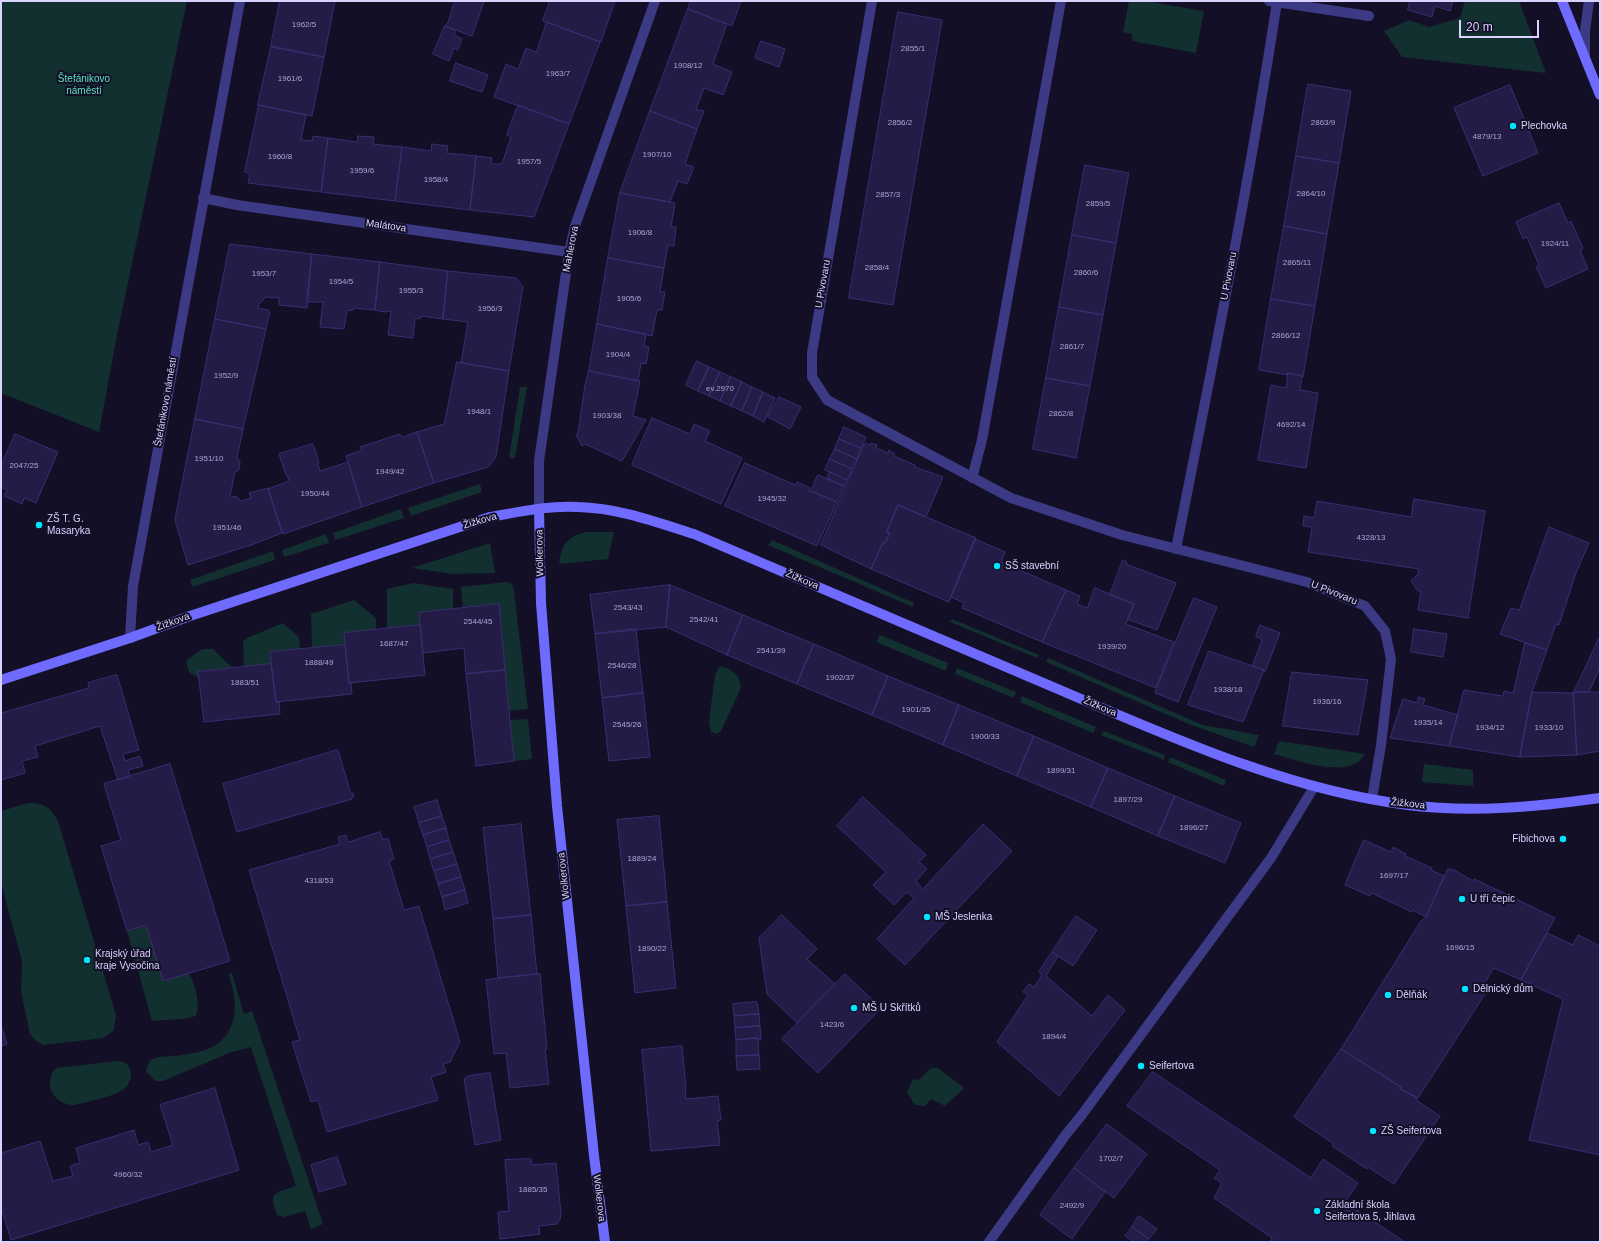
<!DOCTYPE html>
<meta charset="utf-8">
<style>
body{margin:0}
#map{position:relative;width:1601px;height:1243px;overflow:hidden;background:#130f26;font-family:Helvetica,sans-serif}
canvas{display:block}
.frame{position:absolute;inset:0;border:2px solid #d9d4ff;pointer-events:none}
.scale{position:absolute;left:1459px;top:20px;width:80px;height:18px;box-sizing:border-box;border:2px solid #d9d4ff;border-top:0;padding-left:5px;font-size:12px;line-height:14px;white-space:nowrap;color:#d9d4ff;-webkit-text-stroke:3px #130f26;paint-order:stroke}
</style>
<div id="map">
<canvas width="1601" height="1243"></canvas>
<div class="frame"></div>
<div class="scale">20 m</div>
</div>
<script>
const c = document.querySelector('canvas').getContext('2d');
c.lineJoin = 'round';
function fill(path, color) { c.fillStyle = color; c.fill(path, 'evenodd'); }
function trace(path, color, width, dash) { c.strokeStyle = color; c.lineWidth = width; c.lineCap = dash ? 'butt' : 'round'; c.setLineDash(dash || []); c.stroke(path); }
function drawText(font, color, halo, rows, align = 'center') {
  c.font = font + ' Helvetica,sans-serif'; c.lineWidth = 4; c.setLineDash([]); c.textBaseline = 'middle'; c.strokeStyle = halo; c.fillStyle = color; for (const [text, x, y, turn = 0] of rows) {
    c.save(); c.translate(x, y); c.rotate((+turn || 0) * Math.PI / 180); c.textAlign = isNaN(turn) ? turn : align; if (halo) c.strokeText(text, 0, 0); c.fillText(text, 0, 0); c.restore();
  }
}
fill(new Path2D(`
 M1 1H187L117 335 99 432 1 393Z
 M1129 1H1146L1204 11 1196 53 1132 41V34L1123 32Z
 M1465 1H1519L1546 73 1402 57 1384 31 1409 20 1429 27 1460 18Z
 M520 387H527L515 458H509Z
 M480 484 482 492 411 516 408 508Z
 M401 509 404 518 335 540 333 533Z
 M587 532H614L608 559 559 564C562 544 566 537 587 532Z
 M326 534 329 543 284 557 282 550Z
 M772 540 914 603 913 607 768 545Z
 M490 543 495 573 452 574 412 568Z
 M273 551 275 560 192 587 190 580Z
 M507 582 512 584 514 591 528 709 509 711 499 604 463 608 461 587Z
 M413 583 453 589V609L419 613 420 625 387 628V589Z
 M354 600 376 618V630L344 633 345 645 312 648 311 614Z
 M952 619 1039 655 1037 658 950 622Z
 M283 623 299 637 300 649 271 652V664L244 667 243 642 247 638Z
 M880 635 948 663 946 671 876 642Z
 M202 649H213L233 668 198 672 199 678 189 672 187 665V660Z
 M1048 658 1203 725 1259 735 1254 747 1191 725 1046 662Z
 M720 666 727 668 736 674 739 678 741 688 721 731 716 734 711 732 709 722 715 675Z
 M957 668 1016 692 1014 698 955 674Z
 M1022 696 1096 727 1093 733 1020 702Z
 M528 719 532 759 514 761 510 720Z
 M1104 731 1165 755 1164 760 1101 735Z
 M1279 741 1365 754C1363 757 1360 761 1357 763 1336 775 1296 760 1274 754Z
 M1170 757 1226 780 1224 786 1168 762Z
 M1424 764 1473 770V786L1422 782Z
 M28 803C43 803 51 807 58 821L116 1015 114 1030 104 1038 43 1045 35 1040 30 1034 21 991 22 961 1 883V811Z
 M146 925C160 940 176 955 188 972 195 982 201 1005 196 1016L183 1019 152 1021 127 931Z
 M229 973H232L244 1014 252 1011 323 1224 311 1229 305 1211 284 1217 277 1215C267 1191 277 1193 296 1186L251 1047 229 1053 163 1081H155L146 1071C147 1067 148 1063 151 1060 156 1056 166 1057 172 1056 205 1053 233 1047 235 1007 235 996 231 984 229 973Z
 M119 1061C126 1062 130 1065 131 1073 132 1080 127 1088 121 1091 112 1097 86 1102 75 1105 54 1106 42 1083 56 1068Z
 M931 1068H938L964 1088 945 1106 931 1099 925 1106 915 1105 907 1092 913 1079 919 1080Z`), '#12302f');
const building = new Path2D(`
 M280 1H335L324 57 271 46Z
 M455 1H484L472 36 445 26 448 22Z
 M550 1H615L601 42 543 21Z
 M691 1H741L732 26 688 9Z
 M1410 1H1453L1450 11 1435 6 1432 17 1408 10Z
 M688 9 727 24 713 64 732 72 723 95 704 88 696 109 704 111 697 129 650 111Z
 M898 12 942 20 893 305 849 298Z
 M547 22 600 42 569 124 494 97 506 64 518 69 526 48 536 52Z
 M445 26 456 30 454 35 462 39 458 50 454 48 449 61 433 54Z
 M761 41 785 49 779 67 755 58Z
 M271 47 324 57 312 116 258 105Z
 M456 63 488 75 482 92 450 81Z
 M1308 84 1351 91 1339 163 1296 156Z
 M1510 85 1538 153 1483 176 1454 108Z
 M259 105 306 115 301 140 312 141 313 136 328 138 321 192 248 183 250 174 245 172Z
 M518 105 569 124 534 217 470 210 476 156 492 158 491 164H502L511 137 507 135Z
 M650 111 697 129 685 164 694 167 687 184 678 181 670 202 620 193Z
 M358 136 374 137 373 144 402 147 395 201 321 192 328 138 357 142Z
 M432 144 448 146 447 153 476 156 470 210 395 201 402 147 431 151Z
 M1296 156 1339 163 1327 234 1284 226Z
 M1085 165 1129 173 1116 243 1072 235Z
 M620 193 675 203 671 227H676L674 246 668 245 664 268 608 258Z
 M1559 203 1568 223 1571 221 1583 248 1580 250 1588 269 1546 288 1536 267 1539 265 1527 237 1523 239 1516 222Z
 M1284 226 1327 234 1315 306 1271 299Z
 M1072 235 1116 243 1103 315 1059 307Z
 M230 244 312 254 307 308 279 305V298L266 297 259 304 258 308 268 310 270 312 266 329 215 319Z
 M312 254 380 262 375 310 353 308V310L347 311 344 329 320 327 323 302H307Z
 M608 258 664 268 660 292H665L662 310H657L652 336 597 324Z
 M380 262 448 271 443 319 421 316V318L415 319 413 338 388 335 391 311 385 312 375 310Z
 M448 271 516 278 523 287 509 371 461 363 468 322 443 319Z
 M1271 299 1315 306 1303 377 1302 376 1288 373V375L1259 370Z
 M1059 307 1103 315 1090 386 1046 378Z
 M215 319 266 329 243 429 195 419Z
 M597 324 646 334 644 346 649 347 646 364 641 363 638 381 589 371Z
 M697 361 709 367 698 391 686 385Z
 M457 362 509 371 496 457 488 467 434 483 417 432 444 424Z
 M709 367 720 372 709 396 698 391Z
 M589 371 640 381 633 416 646 420 622 461 585 444 582 446 576 435 578 433 585 385Z
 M720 372 731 377 720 401 709 396Z
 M1288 373 1302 376 1300 390 1318 393 1306 468 1258 460 1271 385 1286 388Z
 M731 377 742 382 731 406 720 401Z
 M1046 378 1090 386 1076 458 1033 449Z
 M742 382 752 387 742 411 731 406Z
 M752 387 763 392 753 416 742 411Z
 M763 392 775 398 764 422 753 416Z
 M779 397 801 407 790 429 768 417Z
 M652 418 690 434 694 424 710 431 705 441 742 458 721 504 632 465Z
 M195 419 243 429 237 458 240 461 239 470 235 472 230 496 237 497 241 501 251 498 249 493 268 488 282 533 254 544 188 565 175 520Z
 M844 427 866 437 861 448 839 439Z
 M417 432 434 483 362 507 346 456 362 450 360 447 400 434 402 437Z
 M15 434 58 452 36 503 24 498 22 504 4 496 7 490 1 487V466Z
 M839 439 861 448 857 459 835 449Z
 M865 443 870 445 871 443 877 445 876 448 888 453 889 450 895 454 894 456 915 465V467L943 477 926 517 898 505 887 532 890 533 885 543 883 542 871 569 821 545Z
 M313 444 319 462 318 464 320 471 348 462 362 507 283 534 268 489 289 481 287 475H286L279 454Z
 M835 449 857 459 852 469 830 459Z
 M830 459 852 469 847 480 825 470Z
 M745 463 795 485 797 482 810 488 808 490 837 502 817 546 725 506Z
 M830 472 847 480 844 486 827 478Z
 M818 475 844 486 837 502 811 491Z
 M1414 499 1485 511 1468 618 1418 610 1421 591H1418L1411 581 1418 574 1419 569 1308 552 1312 527 1303 526 1304 516 1314 518 1317 501 1411 517Z
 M898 505 976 538 949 602 871 569 883 542 885 543 890 533 887 532Z
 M1549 527 1589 543 1576 573 1559 625 1556 624 1547 650 1500 634 1511 608 1519 610Z
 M975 539 1005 552 1001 562 1066 590 1042 642 962 608 964 603 951 597Z
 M1123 560 1127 562 1126 564 1176 583 1157 630 1127 619 1134 604 1110 595Z
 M670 585 666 627 595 634 590 595Z
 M670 585 743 615 727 655 666 627Z
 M1095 588 1134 604 1126 624 1174 642 1156 688 1042 642 1066 590 1080 596 1077 604 1087 608Z
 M1194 598 1217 607 1178 702 1155 693Z
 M499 604 505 670 466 674 464 648 423 653 419 613Z
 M743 615 814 644 797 684 727 655Z
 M420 625 425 675 349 683 344 633Z
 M1260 625 1280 633 1265 672 1263 671 1264 670 1252 666 1262 640 1256 636Z
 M636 629 643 693 602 698 595 634Z
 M1414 629 1447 634 1443 657 1411 652Z
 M1600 636V668L1589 692H1574Z
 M1525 643 1547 650 1532 692 1520 757 1449 746 1464 690 1503 696 1504 691 1513 693Z
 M814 644 888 676 872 715 797 684Z
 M345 645 349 683H351L352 694 276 702 270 652Z
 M1209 651 1264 670 1243 722 1188 705Z
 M271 664 276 702H279L280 714 204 722 198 672Z
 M505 670 514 761 476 766 466 674Z
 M1292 672 1368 680 1358 735 1283 726Z
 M117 675 139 750 123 754 125 761 140 756 143 766 128 770 130 776 118 780 100 726 35 746 38 757 22 761 25 773 1 780V713L89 688 88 683Z
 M888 676 959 705 943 745 872 715Z
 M1532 692 1573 693 1577 755 1520 757Z
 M1574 692H1600V751L1577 755Z
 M643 693 650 757 609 761 602 698Z
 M1419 697 1425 699 1423 705 1458 715 1449 746 1390 738 1403 699 1417 703Z
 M959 705 1034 736 1017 776 943 745Z
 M1034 736 1108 768 1091 807 1017 776Z
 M338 750 351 794 353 793 354 796 352 797V799L237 832 223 784Z
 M170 764 230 961 163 981 146 925 127 931 101 846 121 840 104 784Z
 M1108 768 1175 796 1158 836 1091 807Z
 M1175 796 1241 823 1225 863 1158 836Z
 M863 797 926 855 919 862 927 869 916 881 923 889 983 824 1012 851 905 965 877 939 914 898 907 892 894 905 873 885 886 872 837 826Z
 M437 800 442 816 419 823 414 807Z
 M442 816 446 828 423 835 419 823Z
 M659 816 667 902 626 906 617 820Z
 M521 824 531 915 493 919 483 828Z
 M446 828 449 840 427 847 423 835Z
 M380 832 383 840 388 838 394 859 389 861 404 910 419 906 460 1042 450 1062 443 1064 446 1072 431 1077 438 1100 327 1132 318 1100 311 1102 292 1042 300 1040 249 870 340 844 338 837 346 835 348 842Z
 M449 840 453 852 430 859 427 847Z
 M1364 840 1391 852 1393 847 1406 854 1405 856 1432 868 1431 870 1444 876 1426 917 1413 910 1412 912 1372 893 1370 896 1345 885 1346 882Z
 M453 852 457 864 434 871 430 859Z
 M457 864 461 877 438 884 434 871Z
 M1448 869 1454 870 1473 881 1474 879 1508 895 1555 918 1521 980 1494 968 1480 990 1485 994 1418 1098 1400 1089 1401 1087 1341 1049 1421 921 1426 917Z
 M461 877 465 890 442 897 438 884Z
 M465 890 468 903 445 910 442 897Z
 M667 902 676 988 635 993 626 906Z
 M531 915 537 974 498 978 493 919Z
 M782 915 817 949 807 959 835 984 797 1023 767 994 759 938Z
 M1076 916 1097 930 1073 966 1052 952Z
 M1547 933 1573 945 1578 935 1600 946V1155L1529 1140 1563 999 1521 980Z
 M1052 952 1058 956 1046 976 1092 1016 1108 995 1125 1010 1059 1096 997 1042 1028 995 1023 992 1029 984 1034 987 1042 975 1039 972Z
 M540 974 547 1049H545L549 1084 510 1088 506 1053 494 1054 486 980Z
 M845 974 881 1008 818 1073 782 1039Z
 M757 1002 759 1014 734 1016 733 1004Z
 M759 1014 760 1026 735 1028 734 1016Z
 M1 1025 7 1044 1 1046Z
 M760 1026 761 1040H758V1038L736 1040 735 1028Z
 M758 1038 759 1055 736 1056V1040Z
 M682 1046 686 1087H685L686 1099 718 1096 721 1120 717 1121 720 1145 651 1151 642 1050Z
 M1341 1049 1401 1087 1400 1089 1418 1098 1416 1100 1440 1116 1394 1184 1368 1167 1367 1169 1332 1146 1334 1144 1294 1117Z
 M759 1055 760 1069 737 1070 736 1056Z
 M1153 1072 1311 1178 1323 1159 1358 1183 1345 1202 1405 1242H1270L1272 1238 1214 1198 1222 1183 1214 1178 1220 1170 1127 1106Z
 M490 1073 501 1140 475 1145 464 1079 468 1076Z
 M215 1088 239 1170 11 1240 1 1207V1153L40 1141 53 1181 73 1176 70 1166 80 1163 76 1148 134 1130 138 1145 148 1142 151 1152 173 1145 160 1105Z
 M1107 1124 1147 1154 1114 1198 1074 1168Z
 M337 1157 346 1184 319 1192 311 1165Z
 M531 1159 532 1165 556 1163 561 1214 560 1219 557 1224 539 1226 540 1234 500 1239 498 1212 509 1211 505 1160Z
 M1074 1168 1105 1192 1072 1239 1040 1215Z
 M1139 1216 1157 1229 1149 1239 1132 1227Z
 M1132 1227 1149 1239 1147 1242H1134L1125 1236Z`);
fill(building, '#241b47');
trace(building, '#3b2d73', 1);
trace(new Path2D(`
 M872 1 812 353V377L827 400 1011 498 1122 535 1307 582 1365 606 1385 631 1391 659 1381 745 1372 799
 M1269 1 1369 16
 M1585 57V31L1589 1
 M203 198 237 205 569 252
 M972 478 982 440 1061 1
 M539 509V461L569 252 575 226 655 1
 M1176 549C1212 367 1249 185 1277 2
 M130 638 133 586 240 1
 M989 1242 1067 1133 1081 1116 1271 858 1314 787`), '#3d3a85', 10);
trace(new Path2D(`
 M1562 1 1600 95
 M539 509 541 603 557 806 594 1156 605 1242
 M1 680 130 638 190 616 490 517C519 512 549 505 578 507 619 508 656 522 694 534 814 585 934 636 1053 687 1166 735 1286 790 1408 805 1472 813 1536 807 1600 798`), '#6f6bff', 10);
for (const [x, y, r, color] of [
 [1513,126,4,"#00e5ff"],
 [39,525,4,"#00e5ff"],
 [997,566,4,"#00e5ff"],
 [1563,839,4,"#00e5ff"],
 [1462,899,4,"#00e5ff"],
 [927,917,4,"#00e5ff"],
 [87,960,4,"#00e5ff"],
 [1465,989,4,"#00e5ff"],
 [1388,995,4,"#00e5ff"],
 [854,1008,4,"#00e5ff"],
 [1141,1066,4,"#00e5ff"],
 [1373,1131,4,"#00e5ff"],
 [1317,1211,4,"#00e5ff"]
]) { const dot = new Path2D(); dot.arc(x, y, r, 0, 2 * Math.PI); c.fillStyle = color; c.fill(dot); trace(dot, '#130f26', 1.5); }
drawText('8px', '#aca6d1', null, [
 ["1962/5",304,25],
 ["2855/1",913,49],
 ["1908/12",688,66],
 ["1963/7",558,74],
 ["1961/6",290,79],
 ["2856/2",900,123],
 ["2863/9",1323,123],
 ["4879/13",1487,137],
 ["1907/10",657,155],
 ["1960/8",280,157],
 ["1957/5",529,162],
 ["1959/6",362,171],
 ["1958/4",436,180],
 ["2864/10",1311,194],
 ["2857/3",888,195],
 ["2859/5",1098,204],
 ["1906/8",640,233],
 ["1924/11",1555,244],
 ["2865/11",1297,263],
 ["2858/4",877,268],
 ["2860/6",1086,273],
 ["1953/7",264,274],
 ["1954/5",341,282],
 ["1955/3",411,291],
 ["1905/6",629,299],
 ["1956/3",490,309],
 ["2866/12",1286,336],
 ["2861/7",1072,347],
 ["1904/4",618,355],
 ["1952/9",226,376],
 ["ev.2970",720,389],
 ["1948/1",479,412],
 ["2862/8",1061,414],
 ["1903/38",607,416],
 ["4692/14",1291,425],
 ["1951/10",209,459],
 ["2047/25",24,466],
 ["1949/42",390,472],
 ["1950/44",315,494],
 ["1945/32",772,499],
 ["1951/46",227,528],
 ["4328/13",1371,538],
 ["2543/43",628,608],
 ["2542/41",704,620],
 ["2544/45",478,622],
 ["1687/47",394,644],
 ["1939/20",1112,647],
 ["2541/39",771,651],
 ["1888/49",319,663],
 ["2546/28",622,666],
 ["1902/37",840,678],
 ["1883/51",245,683],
 ["1938/18",1228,690],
 ["1936/16",1327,702],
 ["1901/35",916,710],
 ["1935/14",1428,723],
 ["2545/26",627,725],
 ["1934/12",1490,728],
 ["1933/10",1549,728],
 ["1900/33",985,737],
 ["1899/31",1061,771],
 ["1897/29",1128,800],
 ["1896/27",1194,828],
 ["1889/24",642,859],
 ["1697/17",1394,876],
 ["4318/53",319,881],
 ["1696/15",1460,948],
 ["1890/22",652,949],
 ["1423/6",832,1025],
 ["1894/4",1054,1037],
 ["1702/7",1111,1159],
 ["4960/32",128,1175],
 ["1885/35",533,1190],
 ["2492/9",1072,1206]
]);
drawText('10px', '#5fe0c0', '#130f26', [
 ["Štefánikovo",84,79],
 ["náměstí",84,91]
]);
drawText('10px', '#d9d4ff', '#130f26', [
 ["Plechovka",1521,126],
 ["ZŠ T. G.",47,519],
 ["Masaryka",47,531],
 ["SŠ stavební",1005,566],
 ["Fibichova",1555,839,"right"],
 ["U tří čepic",1470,899],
 ["MŠ Jeslenka",935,917],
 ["Krajský úřad",95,954],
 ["kraje Vysočina",95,966],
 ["Dělnický dům",1473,989],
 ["Dělňák",1396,995],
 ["MŠ U Skřítků",862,1008],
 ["Seifertova",1149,1066],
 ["ZŠ Seifertova",1381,1131],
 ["Základní škola",1325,1205],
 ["Seifertova 5, Jihlava",1325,1217]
], 'left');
drawText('10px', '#d9d4ff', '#130f26', [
 ["Malátova",386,226,8],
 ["Mahlerova",571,249,-79],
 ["U Pivovaru",1229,276,-79],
 ["U Pivovaru",823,284,-80],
 ["Štefánikovo náměstí",166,402,-80],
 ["Žižkova",480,521,-16],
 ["Wolkerova",540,553,-91],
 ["Žižkova",802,580,23],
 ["U Pivovaru",1334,593,22],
 ["Žižkova",173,622,-20],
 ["Žižkova",1100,707,23],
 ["Žižkova",1408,804,6],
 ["Wolkerova",564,876,-96],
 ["Wolkerova",599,1198,83]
]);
</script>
